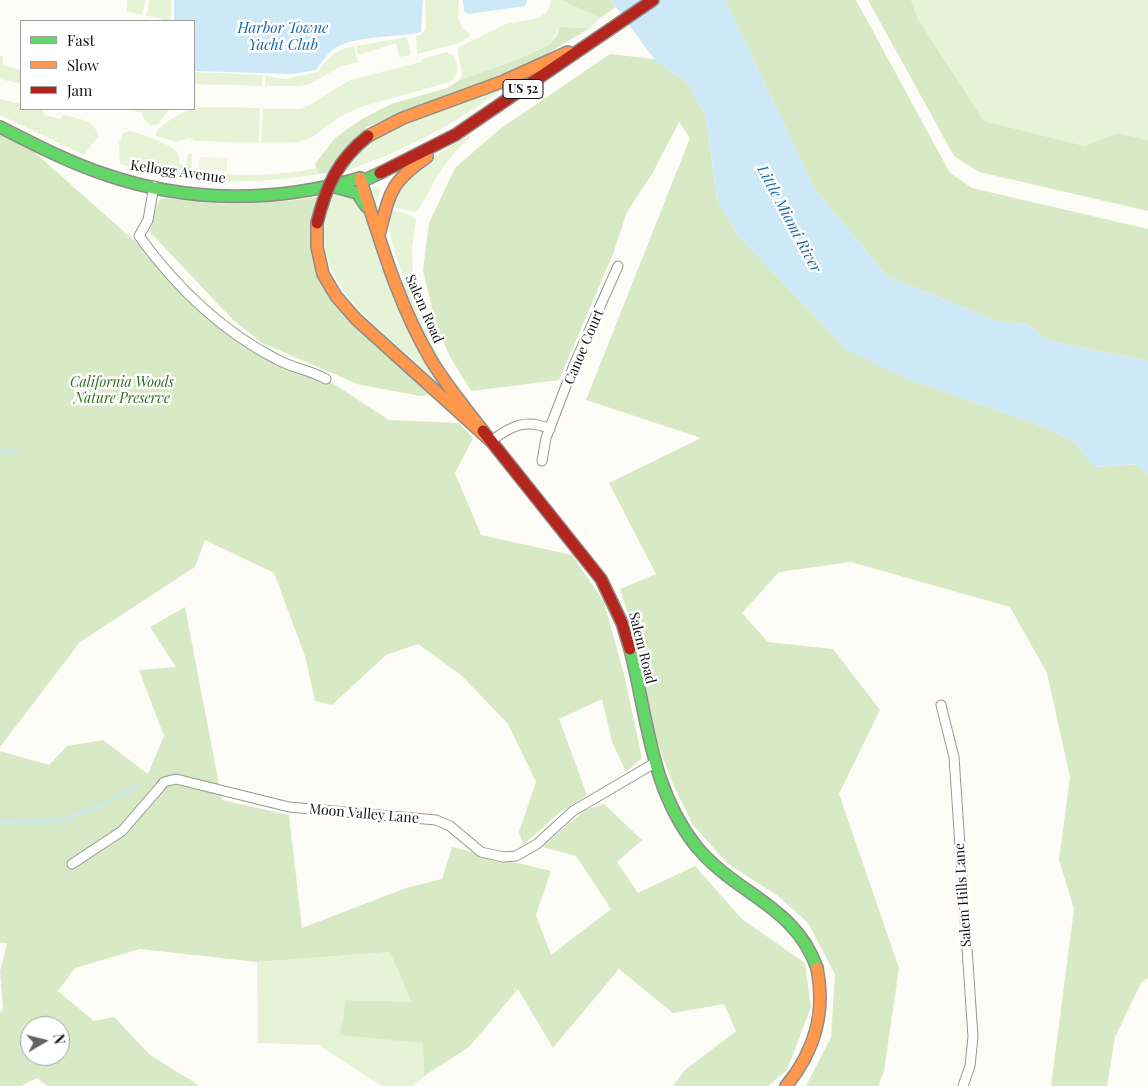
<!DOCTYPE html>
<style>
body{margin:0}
#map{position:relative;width:1148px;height:1086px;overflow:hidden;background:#fdfcf7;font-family:"Playfair Display",serif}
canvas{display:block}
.legend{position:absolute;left:20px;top:20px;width:175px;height:90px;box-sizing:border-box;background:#fff;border:1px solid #a0a0a0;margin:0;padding:6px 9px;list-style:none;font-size:15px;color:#111}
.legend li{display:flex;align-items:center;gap:10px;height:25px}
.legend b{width:25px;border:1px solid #a0a0a0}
.north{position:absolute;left:20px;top:1016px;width:50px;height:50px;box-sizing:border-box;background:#fff;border:1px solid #a0a0a0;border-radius:50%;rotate:82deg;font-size:14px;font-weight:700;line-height:20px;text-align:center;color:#111}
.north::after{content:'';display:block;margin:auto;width:18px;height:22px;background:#646362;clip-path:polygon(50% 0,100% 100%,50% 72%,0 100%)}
</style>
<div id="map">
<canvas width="1148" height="1086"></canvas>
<ul class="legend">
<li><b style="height:6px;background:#63d668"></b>Fast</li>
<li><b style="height:6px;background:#ff974d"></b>Slow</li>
<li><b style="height:6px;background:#b3261e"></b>Jam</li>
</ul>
<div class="north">N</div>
</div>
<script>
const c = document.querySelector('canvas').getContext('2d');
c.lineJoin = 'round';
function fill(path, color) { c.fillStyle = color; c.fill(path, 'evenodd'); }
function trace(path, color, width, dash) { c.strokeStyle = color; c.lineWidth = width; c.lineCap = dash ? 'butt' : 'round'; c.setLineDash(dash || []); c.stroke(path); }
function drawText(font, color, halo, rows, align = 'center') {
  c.font = font + ' "Playfair Display",serif'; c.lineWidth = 5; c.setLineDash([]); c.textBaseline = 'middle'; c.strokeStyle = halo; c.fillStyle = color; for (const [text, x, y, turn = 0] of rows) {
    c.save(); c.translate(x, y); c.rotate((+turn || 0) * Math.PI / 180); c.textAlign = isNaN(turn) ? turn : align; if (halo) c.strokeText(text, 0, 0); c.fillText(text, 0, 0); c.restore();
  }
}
fill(new Path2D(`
 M127 0H146L142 15 127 11Z
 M150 0H171V21H161V18L146 16Z
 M425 0H459L458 18 462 28 469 33V37L456 44 417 54 416 36 422 34 426 28Z
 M552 0H561L600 18 590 28 560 27 549 45 519 59 460 80C466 67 455 59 459 47L506 24 538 18 547 12Z
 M911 0H1148V140L1118 133 1085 146 984 121 918 19Z
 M407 37 411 55 399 57 396 43 358 55 356 46Z
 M354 46 358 62 339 67 310 84 299 86H265V76L286 79 318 72C330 55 333 51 354 46Z
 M446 52 453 55C459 66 460 73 450 82L361 107 339 117 314 136 299 142 261 143 263 109H300L310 105 350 80 421 62 423 59Z
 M0 56 3 57V65L21 70V84L0 79Z
 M194 72 263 75 262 86 194 84Z
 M498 87 500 91C452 126 402 152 345 171L343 166 372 137Z
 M0 99 21 104V109H41L45 115 61 119 63 115C79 119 92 119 99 135L84 155 0 115Z
 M204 107 260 108 259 143 195 141 190 138 176 142 156 136 157 130C173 117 184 109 204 107Z
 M127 109H168V111L158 124 150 126 142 116V113Z
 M130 131C140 133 166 143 174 149 180 153 179 158 179 164L187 165V155L192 153 191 173C233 175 276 177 317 168L319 174C246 186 192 184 120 164L119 143 123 133Z
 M469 135 471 137C441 163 437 178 418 211L414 212 388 205 412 170Z
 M376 187 380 190 376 205 381 207 379 216 370 188Z
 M341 192 362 203 442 384 440 386C421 367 401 349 381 331 336 289 312 258 330 194Z
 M387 208 412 216 416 220 412 249 413 277 424 328 445 368 491 429C465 408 416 330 406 297 404 289 404 280 401 271 394 250 387 230 387 208Z
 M390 952 411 1003 347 1000 423 1043 424 1076 413 1086H382L318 1045 258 1043 257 962Z`), '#e7f3d7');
fill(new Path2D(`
 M561 0H611L616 7 600 18Z
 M725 0H856L950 173 972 188 1148 229V361L1049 341 1029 325 996 321 887 276 816 191Z
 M868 0H911L918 19 984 121 1085 146 1118 133 1148 140V211L979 172 954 156Z
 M560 27 590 28 533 62 367 127 347 146 327 173 319 174 315 164 335 138 362 119 391 104 447 88 460 80 519 59 549 45 557 35Z
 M610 54 654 59 687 83 706 116 717 199 737 234 846 349 905 378 1031 422 1074 441 1095 467 1138 464 1148 476V978L1141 983 1115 1037 1107 1086H1051L1074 909 1059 860 1070 777 1047 673 1010 607 851 562 779 572 742 613 768 642 833 649 880 710 839 794 899 968 884 1071 878 1086H806L831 1037 835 974 808 923 778 896 728 864 693 825 672 782 652 728 640 651 620 589 656 574 609 483 701 438 586 400 690 138 679 122 652 174 627 212 613 254 559 380 471 391 449 355 435 320 423 270 429 223 455 168 500 129Z
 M0 127 15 135 155 259 235 335 326 379 389 420 459 423 473 438 455 473 481 535 572 555 604 602 624 674 642 758 626 772 612 742 602 699 559 719 587 795 558 814 523 845 519 832 536 782 508 724 461 675 418 644 386 655 332 705 315 701 305 656 274 573 205 540 195 567 80 642 0 747Z
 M318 197 324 282 434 394 420 396 357 384 262 343 232 319 150 232 157 205 160 199 166 198C217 206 266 205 318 197Z
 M185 607 222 800 289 815 302 928 406 888 442 879 452 847 551 871 536 915 551 955 611 909 576 856 542 847 585 810 604 804 642 840 617 862 638 893 695 866 742 919 805 963 811 1007 787 1070 768 1086H673L685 1070 736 1031 724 1004 673 1013 619 969 553 1048 518 989 469 1047 424 1076 423 1043 340 1035 346 1000 411 1002 390 952 257 962 140 949 75 968 58 991 94 1021 114 1017 150 1055 200 1086H48L37 1078 21 1086H0V1012L3 1010 0 971 7 943H0V751L49 765 67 746 103 740 148 774 164 736 139 670 176 667 150 627ZM30 1026H60V1056H30Z`), '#d8eac5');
fill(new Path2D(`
 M200 157 227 158V171L199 169Z`), '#f0f6e1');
fill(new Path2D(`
 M174 0H423L421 32C397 38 353 35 334 49 326 55 321 63 316 70L293 74 194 71V21H174Z
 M463 0H527V1L525 6 468 14 464 11Z
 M611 0H725L816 191 887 276 996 321 1029 325 1049 341 1148 361V476L1137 464 1095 467 1074 441 1031 422 905 378 847 350 737 234 717 199 706 116 687 83 654 59Z`), '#cde8f7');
trace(new Path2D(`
 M0 452 19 450
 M0 822 59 821 103 805 138 785`), '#cde8f7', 2.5);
const street = new Path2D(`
 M154 186 148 220 139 236C176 287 220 330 276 359 292 368 310 370 326 379
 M491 441C511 426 526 418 550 429
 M542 461 546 438 574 365 618 266
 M941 705 954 757 973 1037 970 1066 963 1086
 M72 864 122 831 160 787 164 782 176 779 289 807 436 820 450 826 481 852 503 857 516 856 537 844 573 811 653 764`);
const fast = new Path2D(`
 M0 127C34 144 68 162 104 174 187 203 276 203 360 178L365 180 380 173
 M332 186 357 193 366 206
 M630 649C648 718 650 788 696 846 736 895 795 905 817 968`);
const slow = new Path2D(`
 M368 136 403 118 504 81 568 52
 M360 178C380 240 398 304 431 360 446 385 465 408 483 431
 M317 223V247L323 274 336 296 356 319 491 441
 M379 235C390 193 389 183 427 157
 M786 1086C815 1051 826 1013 817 968`);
const jam = new Path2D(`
 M380 173 455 135 653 0
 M483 431 601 579 622 623 630 649`);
trace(street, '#979795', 11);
trace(fast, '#8e8d8b', 14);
trace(slow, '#8e8d8b', 14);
trace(jam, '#8e8d8b', 14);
trace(street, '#fffffe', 9);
trace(fast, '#63d668', 11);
trace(slow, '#ff974d', 11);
trace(jam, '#b3261e', 11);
const jamBridge = new Path2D(`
 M317 223C326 186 338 160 368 136`);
trace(jamBridge, '#858482', 14, []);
trace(jamBridge, '#b3261e', 11);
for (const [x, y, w] of [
 [523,89,40]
]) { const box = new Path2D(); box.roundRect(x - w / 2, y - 9.5, w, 19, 4); c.fillStyle = '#fff'; c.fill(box); trace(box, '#111', 1); }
drawText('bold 12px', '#111', null, [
 ["US 52",523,89]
]);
drawText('14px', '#111', '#fff', [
 ["Kellogg Avenue",178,172,8],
 ["Salem Road",424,309,66],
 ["Canoe Court",584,347,-67],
 ["Salem Road",642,648,76],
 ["Moon Valley Lane",364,814,5],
 ["Salem Hills Lane",963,895,-94]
]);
drawText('italic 14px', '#2f6b1f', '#fff', [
 ["California Woods",122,383],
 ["Nature Preserve",122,399]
]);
drawText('italic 15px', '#1768a6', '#fff', [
 ["Harbor Towne",283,28],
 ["Yacht Club",283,45],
 ["Little Miami River",789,219,62]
]);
</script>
